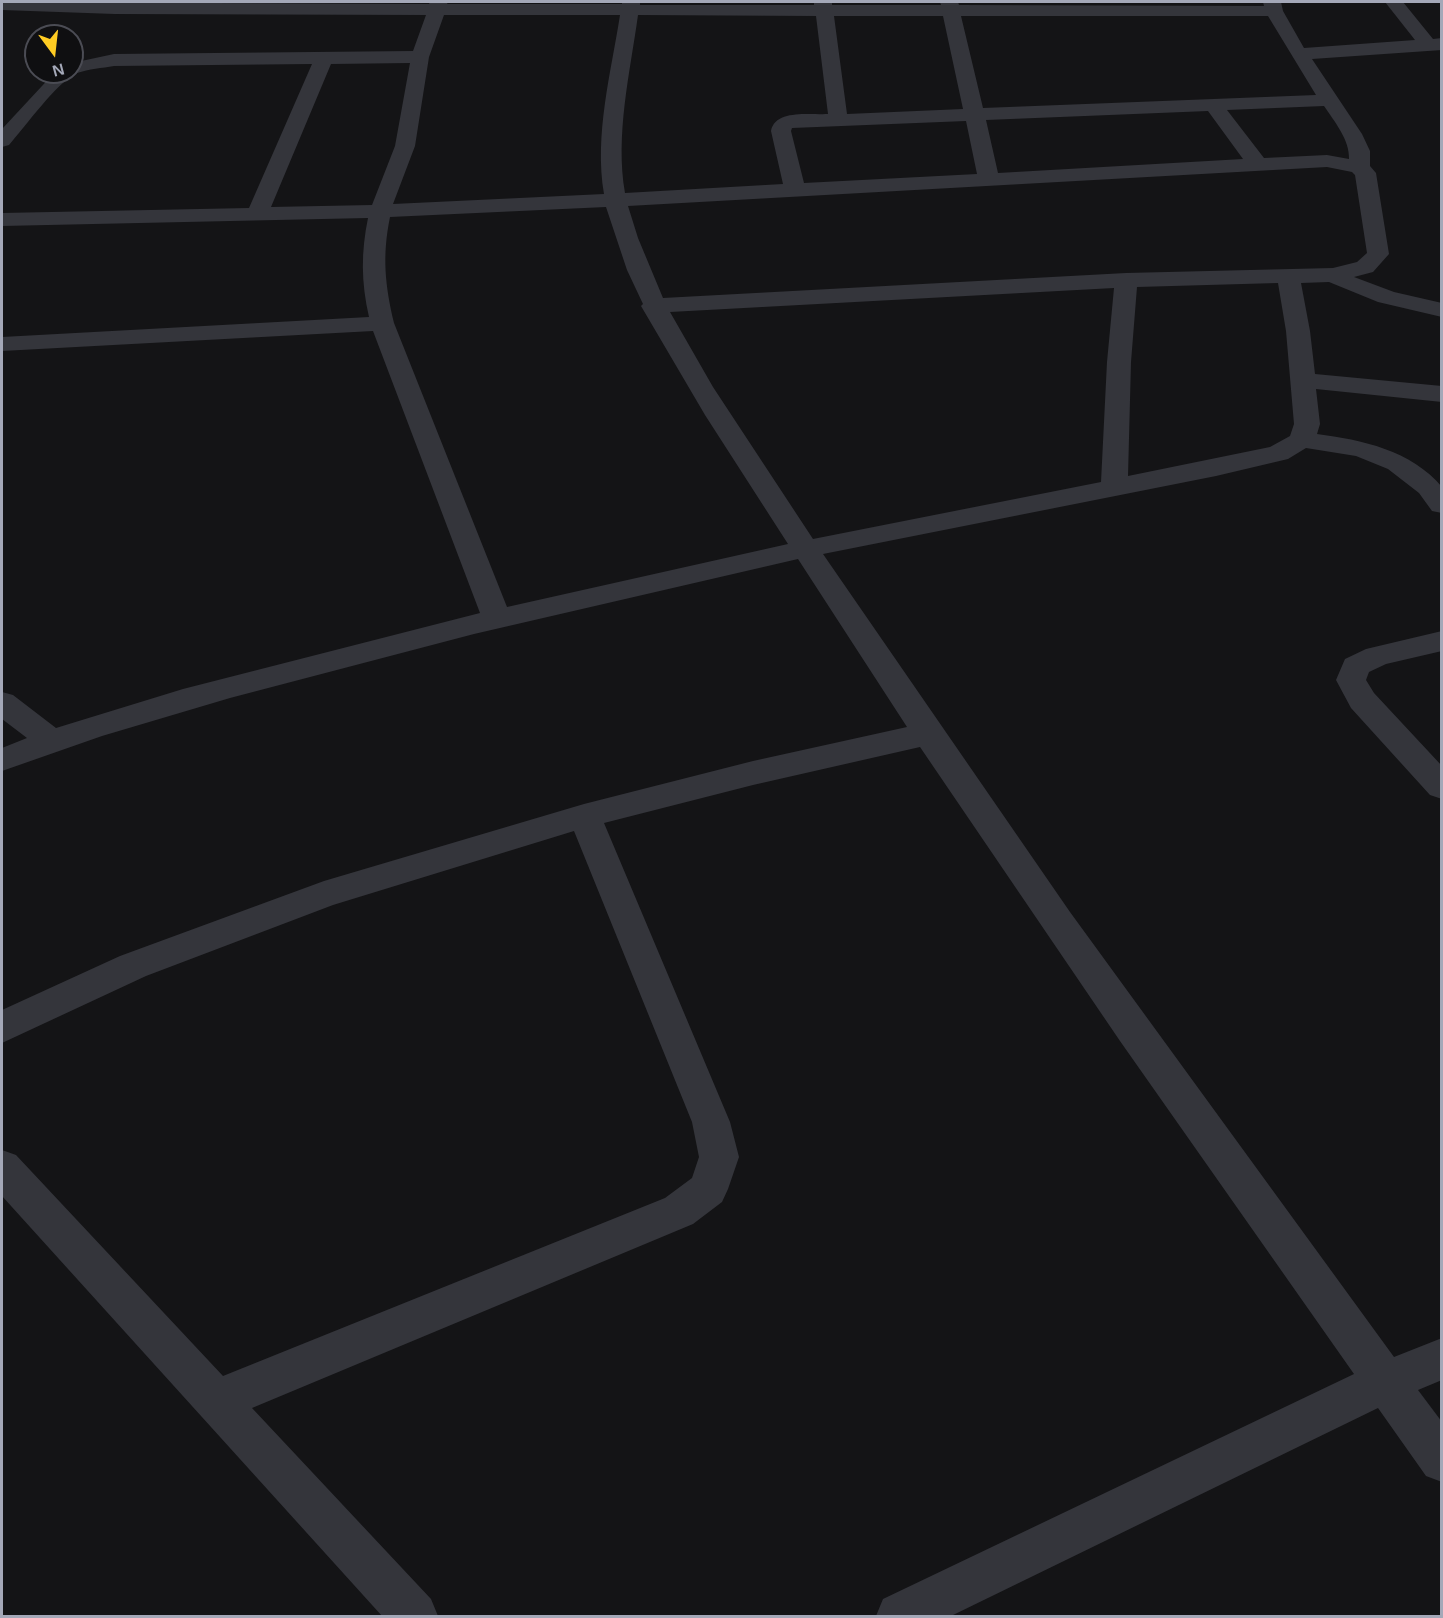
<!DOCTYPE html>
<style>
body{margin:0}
#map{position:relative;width:1443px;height:1618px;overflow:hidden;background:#141416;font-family:Helvetica,sans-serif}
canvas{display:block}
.frame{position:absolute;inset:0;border:3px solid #a4a8b8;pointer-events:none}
.north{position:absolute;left:24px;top:24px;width:60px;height:60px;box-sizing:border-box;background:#0f0f11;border:2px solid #4b4c54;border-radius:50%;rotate:165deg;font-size:16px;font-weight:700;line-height:24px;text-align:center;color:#a4a8b8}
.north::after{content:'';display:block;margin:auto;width:21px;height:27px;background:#ffcc23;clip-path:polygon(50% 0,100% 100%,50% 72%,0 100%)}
</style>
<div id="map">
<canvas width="1443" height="1618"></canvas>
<div class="frame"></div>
<div class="north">N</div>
</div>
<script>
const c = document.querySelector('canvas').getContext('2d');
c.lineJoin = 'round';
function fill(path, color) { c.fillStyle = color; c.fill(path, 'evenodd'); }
fill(new Path2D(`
 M2 2 429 4 430 2H448L447 4H622V2H640V5H814V2H832V5H941L940 2H958L959 5 1264 6 1263 2H1281L1283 11 1304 48 1415 40 1385 2H1403L1433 39 1442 38V50L1312 59 1362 134 1370 151V166L1376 173 1389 254 1373 272 1354 277 1394 292 1442 303V317L1378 302 1329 282 1301 283 1310 331 1315 374 1442 386V402L1316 389 1320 424 1317 434C1362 440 1411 450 1442 487V513L1432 511 1419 493 1388 469 1356 456 1306 448 1288 459 1216 476 823 554 1070 912 1394 1357 1442 1338V1380L1418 1390 1442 1422V1482L1426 1476 1378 1408 951 1616H876L883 1599 1354 1374 1120 1041 920 747 753 785 604 823 730 1122 739 1157 728 1189 722 1202 693 1224 252 1408 431 1599 438 1616H382L2 1196V1150L16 1155 223 1376 665 1198 692 1178 699 1157 692 1122 574 831 333 905 146 976 2 1043V1010L120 956 324 881 584 804 753 761 907 727 798 559 474 634 230 698 102 736 2 771V748L27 738 2 719V692L13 695 56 728 183 689 480 613 373 331 2 351V337L369 317C361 282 361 252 368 218L2 226V213L249 208 312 64 114 66C102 68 89 69 77 73 58 81 24 128 9 145L2 147V129L55 72H72V63L114 54 413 51 426 15 115 14 2 10ZM444 15H620C611 73 594 135 604 194L393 204 415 146 429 57ZM638 15 816 16 828 114C810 115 775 109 771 131L783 184 625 193C615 135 630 73 638 15ZM834 16H943L963 109 847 114ZM961 16H1268L1316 95 983 108ZM410 63 395 146 372 205 271 207 331 64ZM1324 106C1334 121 1350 140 1349 159L1327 155 1264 158 1227 110ZM1208 111 1243 159 998 173 986 120ZM966 121 977 174 804 183 791 131 792 128ZM1327 167 1352 172 1355 175 1367 253 1357 262 1333 268 1126 273 663 298 638 238 628 206ZM606 207 627 270 643 304 641 306 705 415 788 544 507 607 394 323C385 285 382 256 390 217ZM1278 283 1286 331 1294 424 1290 436 1270 447 1128 476 1131 362 1137 287ZM1114 288 1107 362 1101 482 813 539 713 387 670 312Z
 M1442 631V651L1386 664 1369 672 1366 680 1374 693 1442 766V799L1430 795 1351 708 1336 680 1345 659 1366 649Z`), '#34353b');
</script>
